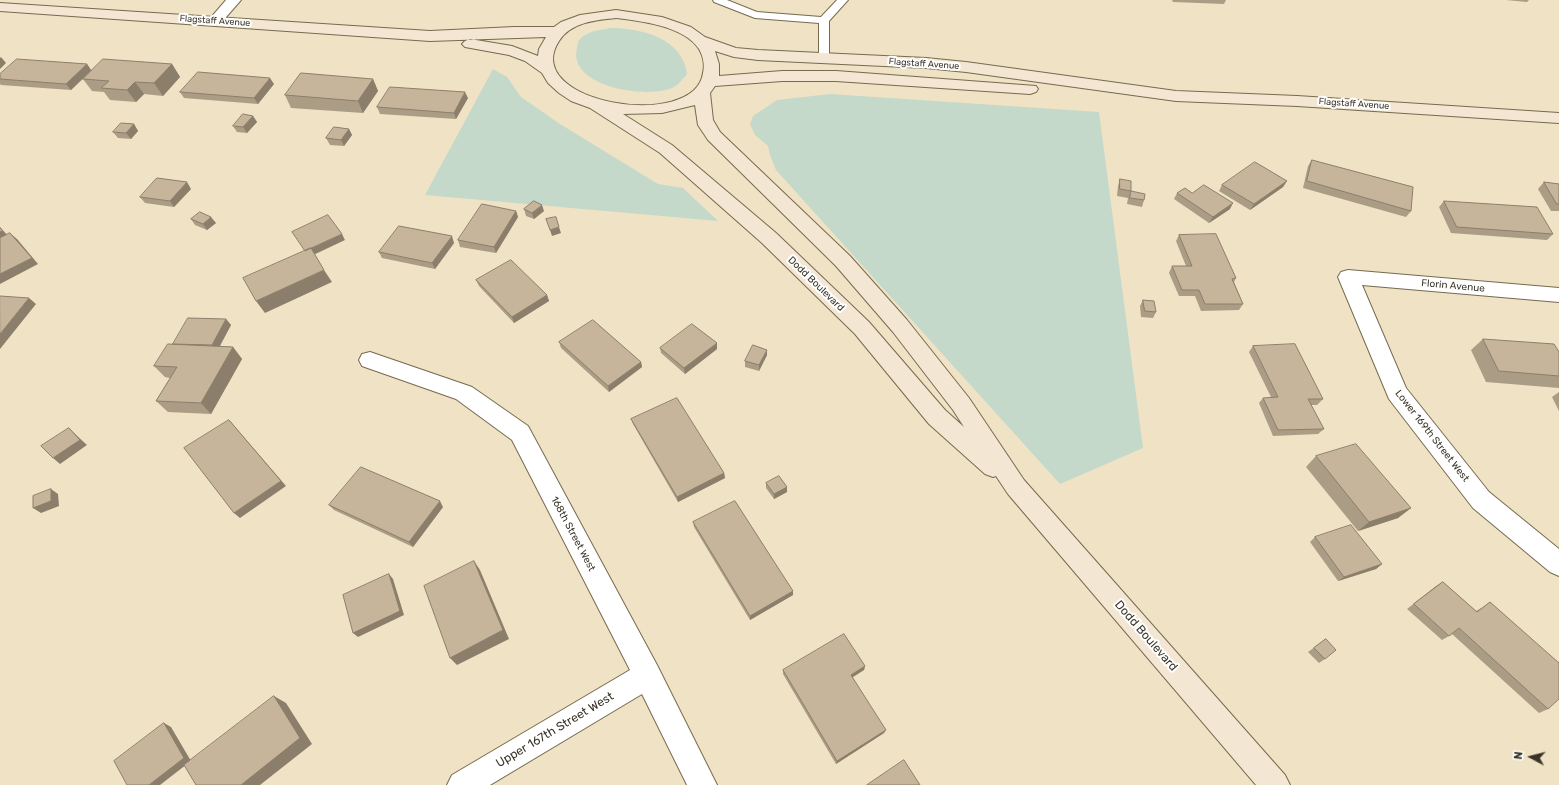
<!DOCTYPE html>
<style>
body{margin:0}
#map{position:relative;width:1559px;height:785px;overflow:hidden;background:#f0e2c4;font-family:Rubik,sans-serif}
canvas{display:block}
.north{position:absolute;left:1511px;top:737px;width:40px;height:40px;-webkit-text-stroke:3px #fff;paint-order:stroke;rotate:277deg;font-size:11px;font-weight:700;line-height:16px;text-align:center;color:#3a3529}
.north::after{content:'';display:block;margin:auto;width:14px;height:18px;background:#3a3529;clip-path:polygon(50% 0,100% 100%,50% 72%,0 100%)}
</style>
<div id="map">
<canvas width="1559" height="785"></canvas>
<div class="north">N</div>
</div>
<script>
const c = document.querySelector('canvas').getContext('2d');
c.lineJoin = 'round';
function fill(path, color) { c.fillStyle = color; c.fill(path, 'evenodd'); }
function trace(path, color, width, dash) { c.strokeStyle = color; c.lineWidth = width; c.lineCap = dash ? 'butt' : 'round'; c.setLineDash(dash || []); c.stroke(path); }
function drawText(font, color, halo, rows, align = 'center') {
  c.font = font + ' Rubik,sans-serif'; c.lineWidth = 4; c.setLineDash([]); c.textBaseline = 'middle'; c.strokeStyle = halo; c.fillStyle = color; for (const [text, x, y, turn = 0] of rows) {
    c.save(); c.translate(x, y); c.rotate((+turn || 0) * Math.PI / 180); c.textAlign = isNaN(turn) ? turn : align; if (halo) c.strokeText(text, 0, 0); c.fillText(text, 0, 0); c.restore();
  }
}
fill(new Path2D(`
 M610 28C641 28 683 38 687 74 683 79 679 84 674 87 649 100 567 87 577 48 578 41 580 37 587 34 594 30 603 30 610 28Z
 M493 69 507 77 521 97 560 124 658 184 683 188 718 221 425 195Z
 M830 94 1099 112 1143 448 1060 484 776 170 770 155 768 146 755 135 750 124 753 116 777 100Z`), '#c4d9ca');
const lane = new Path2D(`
 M713 0H727L757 12 821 17 837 0H848L829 21V58L824 61 819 58V23L755 18 714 2Z`);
const street = new Path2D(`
 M226 0H241L220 24 215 25 210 24 208 21Z
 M1348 270 1559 288V302L1362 285 1406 388 1489 492 1559 549V576L1550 572 1473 508 1389 399 1338 277 1341 272Z
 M370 352 472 387 528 426 657 665 717 785H687L642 694 490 785H447L452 775 630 670 512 440 456 399 362 366 359 360 362 354Z`);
const secondary = new Path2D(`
 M0 3 430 31 514 27H554L561 22 580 15 616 10 662 17 691 27 705 37 736 48 758 50 926 58 966 62 1176 91 1297 96 1559 113V123L1297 106 1176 101 966 72 926 68 758 60 734 57 715 51 719 64V76L782 71H836L1036 86 1038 89 1036 92 1030 94 836 81H782L715 86 710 93 713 120 720 132 850 256 907 320 969 398 1024 480 1285 775 1290 785H1256L1008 494 996 476 993 477 985 474 929 424 855 334 762 243 660 153 590 108 571 101 559 93 548 83 542 73 525 61 509 55 465 47 462 44 465 41 470 39 512 46 538 56 539 49 546 37 430 41 0 11ZM616 18C641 21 684 26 699 49 703 56 705 65 703 73 695 132 519 103 559 41 571 22 596 20 616 18ZM695 105 698 125 708 140 836 266 893 332 953 410 964 427 945 410 869 322 776 233 672 145 623 114 662 113Z`);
trace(lane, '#766a4f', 2);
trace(street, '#766a4f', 2);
trace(secondary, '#766a4f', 2);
fill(lane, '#fff');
fill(street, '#fff');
fill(secondary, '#f3e7d3');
fill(new Path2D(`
 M1172 0H1226L1224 4 1173 2Z
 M1506 0H1529L1527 2Z
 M87 64 91 70 172 64 180 77 163 96 144 94 136 102 110 100 104 92 92 91 83 79 71 90 1 85 0 84V74Z
 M373 79 378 91 363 113 291 108 285 95Z
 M274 84 258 104 184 98 180 92Z
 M468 98 456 119 380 114 377 107Z
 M253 116 257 122 247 133 237 132 233 126Z
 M134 124 138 131 131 139 118 138 113 132Z
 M349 129 352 135 344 146 330 145 326 138Z
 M1312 160 1411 211 1406 217 1303 188 1308 166Z
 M1120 179 1131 191 1144 200 1142 207 1127 204 1128 198 1117 196 1118 186Z
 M1287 181 1283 187 1250 210 1219 191 1222 185Z
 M1544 182 1559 184V211H1551L1538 189Z
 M191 189 174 207 145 203 140 197Z
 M1177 193 1230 209 1209 223 1174 199Z
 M1444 201 1553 234 1547 240 1451 233 1439 207Z
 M524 209 544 211 534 219 526 216Z
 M516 211 518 217 496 253 460 247 458 240Z
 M191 219 216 223 207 230 195 225Z
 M1179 235 1236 278 1234 282 1243 304 1239 310 1201 311 1195 296H1179L1169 273 1172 266H1186L1176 241Z
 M454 243 435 269 382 258 379 252Z
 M476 280 547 295 549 301 514 323 479 286Z
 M1143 300 1156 312 1153 318 1141 317 1140 306Z
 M226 319 231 325 220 346 233 347 242 359 211 414 168 412 156 401 170 378 165 377 154 366 173 344Z
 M1483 339 1559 376V388L1486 382 1471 350Z
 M559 342 641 362 642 367 609 392 561 348Z
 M1253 346 1323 399 1317 405H1311L1324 429 1318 434 1273 436 1259 403 1263 398 1271 397 1249 352Z
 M660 348 717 349 685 374 661 353Z
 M767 355 759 371 745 367V361Z
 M1559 392V411L1552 397Z
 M631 419 724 473 725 478 678 502 633 424Z
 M1316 456 1411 508 1398 518 1358 531 1306 467Z
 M766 483 787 487V492L774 499 766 488Z
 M329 505 443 507 413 547 334 510Z
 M693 522 793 595 750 620 694 527Z
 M1315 537 1382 564 1376 569 1338 581 1310 542Z
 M1443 582 1476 611 1483 607 1490 602 1548 709 1539 713 1452 634 1449 636 1442 640 1407 609 1436 586Z
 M1326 639 1325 659 1319 663 1308 652Z
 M865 666 864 670 852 677 884 733 836 764 783 674V670Z`), '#ab9c85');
fill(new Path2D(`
 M1 57 6 63 0 69V58Z
 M87 64 91 70 71 90 66 84Z
 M172 64 180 77 163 96 154 83Z
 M270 78 274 84 258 104 254 98Z
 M373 79 378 91 363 113 358 101Z
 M135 82 144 94 136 102 127 90Z
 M465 92 468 98 456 119 454 113Z
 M253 116 257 122 247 133 243 127Z
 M134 124 138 131 131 139 126 133Z
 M349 129 352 135 344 146 341 140Z
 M1287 181 1283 187 1250 210 1254 204Z
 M187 182 191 189 174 207 170 201Z
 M1233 203 1230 209 1209 223 1213 217Z
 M542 205 544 211 534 219 532 213Z
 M516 211 518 217 496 253 494 247Z
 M211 217 216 223 207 230 203 224Z
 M0 227 9 237 0 241Z
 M559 227 561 233 552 236 550 230Z
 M10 233 17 239 38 264 0 284V274Z
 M342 234 345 240 309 257 305 251Z
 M452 236 454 243 435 269 432 263Z
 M324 270 332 282 265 313 256 301Z
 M547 295 549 301 514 323 512 317Z
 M29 298 36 304 0 349V334Z
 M226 319 231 325 217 351 212 345Z
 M717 343V349L685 374 684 368Z
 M233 347 242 359 211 414 201 403Z
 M767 350V355L759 371V365Z
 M641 362 642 367 609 392 608 386Z
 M229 420 286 486 240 518 234 513Z
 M69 428 75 434 87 445 60 464 53 458Z
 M724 473 725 478 678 502 677 497Z
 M787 487V492L774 499V494Z
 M51 489 58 494 59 506 41 513 33 508Z
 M440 501 443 507 413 547 409 542Z
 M1411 508 1398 518 1358 531 1369 522Z
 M474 561 480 570 509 639 457 665 450 658Z
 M1382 564 1376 569 1338 581 1344 577Z
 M389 574 393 579 404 615 358 637 353 633Z
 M793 591V595L750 620V616Z
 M865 666 864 670 850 679 851 675Z
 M274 696 286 703 312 744 260 785H241Z
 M164 723 171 727 191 761 160 785H149Z
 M886 730 884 733 836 764 837 761Z`), '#8b7f6c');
const building = new Path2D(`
 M17 59 87 64 66 84 0 79V74Z
 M103 59 172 64 154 83 135 82 127 90 101 88 109 81 83 79Z
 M198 72 270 78 254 98 180 92Z
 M301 73 373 79 358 101 285 95Z
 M390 87 465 92 454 113 377 107Z
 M243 114 253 116 243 127 233 126Z
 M121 123 134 124 126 133 113 132Z
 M334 127 349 129 341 140 326 138Z
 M1312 160 1413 187 1411 211 1307 181Z
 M1255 162 1287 181 1254 204 1222 185Z
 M157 178 187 182 170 201 140 197Z
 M1120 179 1131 181V191L1120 189Z
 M1544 182 1559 184V204H1557Z
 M1204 185 1233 203 1213 217 1177 193 1185 188 1192 193Z
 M1131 191 1145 194 1144 200 1130 198Z
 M534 201 542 205 532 213 524 209Z
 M1444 201 1537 207 1553 234 1457 227Z
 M482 204 516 211 494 247 458 240Z
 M200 212 211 217 203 224 191 219Z
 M328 215 342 234 305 251 292 232Z
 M556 217 559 227 550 230 546 219Z
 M399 226 452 236 432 263 379 252Z
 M0 228 3 231 0 232Z
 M10 233 32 258 0 274V238Z
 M1216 234 1236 278 1232 279 1243 304H1205L1199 290H1182L1172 266H1192L1179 235Z
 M311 248 324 270 256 301 243 278Z
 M511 260 547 295 512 317 476 280Z
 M0 296 29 298 0 334Z
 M1143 300 1154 301 1156 312 1145 311Z
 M188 318 226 319 212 345 173 344Z
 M593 320 641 362 608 386 559 342Z
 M692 324 717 343 684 368 660 348Z
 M1483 339 1554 344 1559 352V376L1499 371Z
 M168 344 233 347 201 403 156 401 177 367 154 366Z
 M1295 344 1323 399H1308L1324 429 1278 430 1263 398 1278 397 1253 346Z
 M753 345 767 350 759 365 745 361Z
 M677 398 724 473 677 497 631 419Z
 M229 420 281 481 234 513 184 448Z
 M69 428 80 440 53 458 41 446Z
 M1356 444 1411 508 1369 522 1316 456Z
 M361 467 440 501 409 542 329 505Z
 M779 476 787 487 774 494 766 483Z
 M51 489V501L33 508V496Z
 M735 501 793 591 750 616 693 522Z
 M1351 525 1382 564 1344 577 1315 537Z
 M474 561 503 630 450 658 424 586Z
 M389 574 400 611 353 633 343 595Z
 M1443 582 1477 612 1490 602 1559 663V699L1548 709 1459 628 1449 636 1414 604Z
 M844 634 865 666 851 675 886 730 837 761 783 670Z
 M1326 639 1336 650 1325 659 1314 648Z
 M274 696 300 738 241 785H196L184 765Z
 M164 723 184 758 149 785H127L114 761Z
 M904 760 920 785H867Z`);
fill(building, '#c7b59b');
trace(building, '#8b7f6c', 1);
drawText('9px', '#3a3529', '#fff', [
 ["Flagstaff Avenue",215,21,4],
 ["Flagstaff Avenue",924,64,4],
 ["Flagstaff Avenue",1354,104,4]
]);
drawText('10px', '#3a3529', '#fff', [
 ["Dodd Boulevard",816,284,44],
 ["Florin Avenue",1453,286,5],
 ["Lower 169th Street West",1432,436,52],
 ["168th Street West",573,534,62]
]);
drawText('12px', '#3a3529', '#fff', [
 ["Dodd Boulevard",1146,636,49],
 ["Upper 167th Street West",555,730,-31]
]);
</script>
